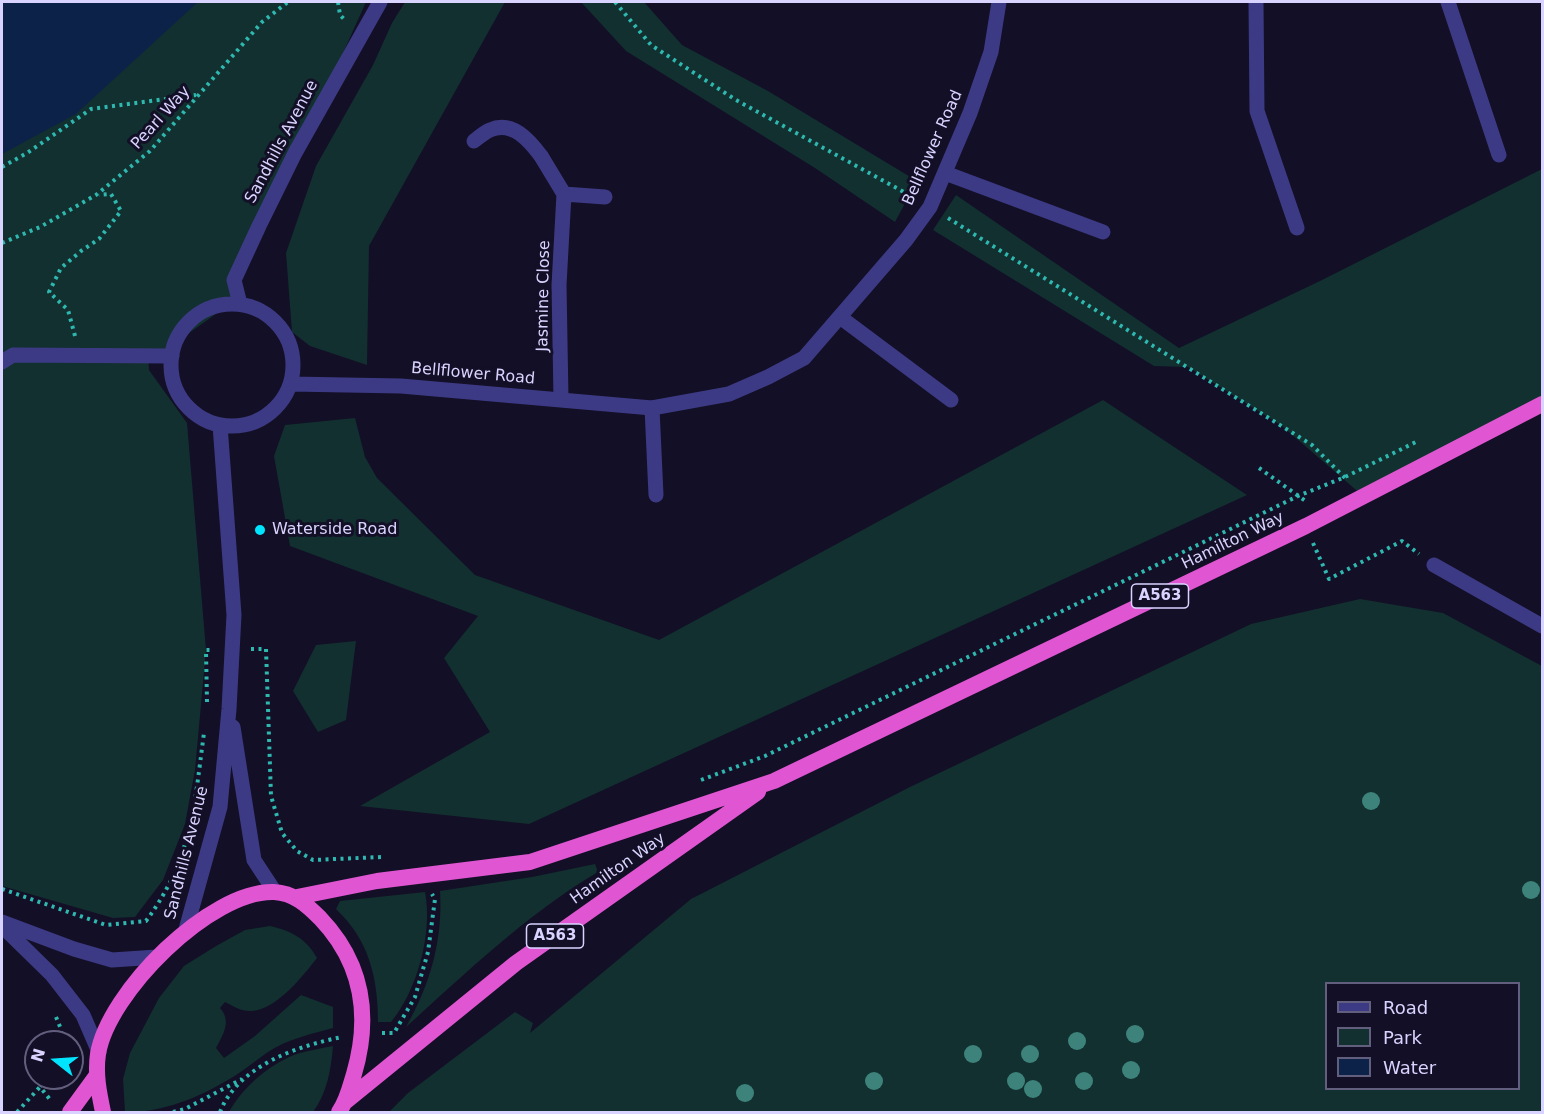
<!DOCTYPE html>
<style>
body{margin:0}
#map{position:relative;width:1544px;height:1114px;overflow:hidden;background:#130f26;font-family:"DejaVu Sans",sans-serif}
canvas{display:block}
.frame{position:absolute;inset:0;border:3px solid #d9d4ff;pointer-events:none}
.legend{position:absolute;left:1325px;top:982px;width:195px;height:108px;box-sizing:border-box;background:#130f26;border:2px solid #625e7d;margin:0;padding:8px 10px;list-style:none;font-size:18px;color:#d9d4ff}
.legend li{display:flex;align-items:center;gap:12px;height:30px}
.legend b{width:30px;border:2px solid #625e7d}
.north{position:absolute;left:24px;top:1030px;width:60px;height:60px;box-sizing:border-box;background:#130f26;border:2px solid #625e7d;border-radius:50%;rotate:287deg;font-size:16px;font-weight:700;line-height:24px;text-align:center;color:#d9d4ff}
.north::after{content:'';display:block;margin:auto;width:21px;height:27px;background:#00e5ff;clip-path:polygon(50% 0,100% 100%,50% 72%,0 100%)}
</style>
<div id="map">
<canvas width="1544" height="1114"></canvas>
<div class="frame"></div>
<ul class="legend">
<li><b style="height:8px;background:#3d3a85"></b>Road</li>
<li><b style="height:16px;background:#12302f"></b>Park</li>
<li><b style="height:16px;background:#0c2248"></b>Water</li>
</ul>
<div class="north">N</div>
</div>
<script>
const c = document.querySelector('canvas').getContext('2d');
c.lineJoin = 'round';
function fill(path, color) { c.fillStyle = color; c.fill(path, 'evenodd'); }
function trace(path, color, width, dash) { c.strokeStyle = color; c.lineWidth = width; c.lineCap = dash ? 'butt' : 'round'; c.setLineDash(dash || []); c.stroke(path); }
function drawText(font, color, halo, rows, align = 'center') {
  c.font = font + ' "DejaVu Sans",sans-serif'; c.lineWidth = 6; c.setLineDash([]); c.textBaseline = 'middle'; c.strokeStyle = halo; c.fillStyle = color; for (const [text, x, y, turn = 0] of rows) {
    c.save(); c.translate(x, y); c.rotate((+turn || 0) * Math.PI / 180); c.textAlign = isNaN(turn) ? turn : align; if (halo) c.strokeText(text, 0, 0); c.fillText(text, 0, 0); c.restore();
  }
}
fill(new Path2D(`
 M121 2H366L230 304 158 355H148L149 370 187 423 206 650 195 770 185 824 163 880 135 917 113 918 2 886V151Z
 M405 2H505L369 246 367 365 310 346 292 332 286 253 316 166 373 65 392 23Z
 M581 2H644L682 45 768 91 917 181 895 222 815 168 626 51Z
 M1542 169V406L1363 496 1282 426 1188 367 1154 366 933 230 956 195 1179 348 1320 281Z
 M1103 400 1247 495 529 824 360 806 490 732 444 658 478 616 290 546 274 456 285 425 355 418 365 457 377 478 475 575 659 640Z
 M1360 599 1443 613 1542 666V1112H389L408 1093 515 1012 533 1023 530 1033 691 899 910 787 1251 624ZM1326 984H1518V1088H1326Z
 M356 641 346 720 318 732 293 691 316 645Z
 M595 864 598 872C527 914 467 972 406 1027 430 985 443 940 440 891L532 877Z
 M425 892C433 933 417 991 391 1022H378C378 978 369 940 336 909L340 901Z
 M270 926C291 931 306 938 317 958 303 976 277 1009 252 1011 242 1012 233 1006 225 1002L220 1008C232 1021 223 1035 216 1048L224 1058 255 1036 301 995 333 1007V1028C311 1034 288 1039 268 1052 259 1058 251 1065 242 1071 208 1094 166 1113 125 1112L123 1079 130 1053 159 998 184 966 216 946 245 930Z
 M333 1046C331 1070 327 1093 313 1112H229C243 1087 271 1062 300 1053 311 1050 322 1048 333 1046Z`), '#12302f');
fill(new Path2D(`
 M2 2H198L76 114 2 154Z`), '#0c2248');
trace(new Path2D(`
 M338 2 340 15 346 21
 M615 2 651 45 736 100 913 197
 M2 167 27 153 91 109 196 95
 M948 218 1312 445 1345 478
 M2 243 40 227 96 195 150 151 262 22 288 2
 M75 336 68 310 49 292 61 268 81 251 99 239 121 211 111 194 99 195
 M1259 468 1307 502
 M1313 543 1329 579 1402 541 1419 554
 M251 649H266L271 796 282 833 297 851 313 860 381 857
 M207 702 206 650H214
 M701 780 765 756 1298 496 1345 477 1418 441
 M2 889 106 925 146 921C192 859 194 807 204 733
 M56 1017 61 1029 60 1042
 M382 1033H394L415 997 428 952 435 899 432 894
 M46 1078 40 1087 52 1102
 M17 1112 40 1087
 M173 1112 185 1109 242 1079
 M220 1112C238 1066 297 1046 342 1037`), '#2fb8b0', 4, [3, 4.5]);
trace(new Path2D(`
 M474 141C479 137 485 132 490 130 512 120 529 140 541 156
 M945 173 1103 232`), '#3d3a85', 15);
trace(new Path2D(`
 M1256 2 1257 111 1297 228
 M1448 2 1499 155
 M541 156 564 194 559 285 561 399
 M564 194 605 197
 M840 317 951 400
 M2 362 13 355 172 356
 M652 408 656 495
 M1434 565 1542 626
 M2 922 74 949 112 960 157 957
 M2 926 52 975 83 1015 99 1052`), '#3d3a85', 15);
trace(new Path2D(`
 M240 304 234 280 259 226 295 153 380 2
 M171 365a61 61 0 1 1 122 0a61 61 0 1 1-122 0Z
 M291 384 401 386 652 408 729 394 768 377 804 358 906 240 930 207 970 113 991 52 999 2
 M233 727 254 860 275 892
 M185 933 220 807 229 709 234 615 220 425`), '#3d3a85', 15);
trace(new Path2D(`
 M297 897 377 881 530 862 774 781 1306 526 1542 404
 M345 1102 516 963 758 792
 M70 1112 97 1075
 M103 1112C99 1093 95 1074 98 1054 108 993 210 890 274 892 294 893 307 905 320 918 363 963 371 1016 354 1074 350 1087 347 1101 339 1112`), '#e055d1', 16);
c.fillStyle = '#3d827b';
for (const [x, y] of [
 [1371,801],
 [1531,890],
 [1135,1034],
 [1077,1041],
 [973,1054],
 [1030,1054],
 [1131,1070],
 [874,1081],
 [1016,1081],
 [1084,1081],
 [1033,1089],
 [745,1093]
]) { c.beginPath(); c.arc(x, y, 9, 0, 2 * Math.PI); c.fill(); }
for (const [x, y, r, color] of [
 [260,530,6,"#00e5ff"]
]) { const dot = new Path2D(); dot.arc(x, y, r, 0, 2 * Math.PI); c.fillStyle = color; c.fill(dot); trace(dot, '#130f26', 2); }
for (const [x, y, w] of [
 [1160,596,57],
 [555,936,57]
]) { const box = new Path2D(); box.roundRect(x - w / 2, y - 12, w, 24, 4.5); c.fillStyle = '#130f26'; c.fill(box); trace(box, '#d9d4ff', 1.5); }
drawText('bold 15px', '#d9d4ff', null, [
 ["A563",1160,596],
 ["A563",555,936]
]);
drawText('16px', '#d9d4ff', '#130f26', [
 ["Pearl Way",161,118,-48],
 ["Sandhills Avenue",282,142,-62],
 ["Bellflower Road",933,148,-66],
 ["Jasmine Close",544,296,-89],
 ["Bellflower Road",473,374,5],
 ["Hamilton Way",1233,541,-26],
 ["Sandhills Avenue",187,853,-76],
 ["Hamilton Way",618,869,-35]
]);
drawText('16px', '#d9d4ff', '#130f26', [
 ["Waterside Road",272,530]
], 'left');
</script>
